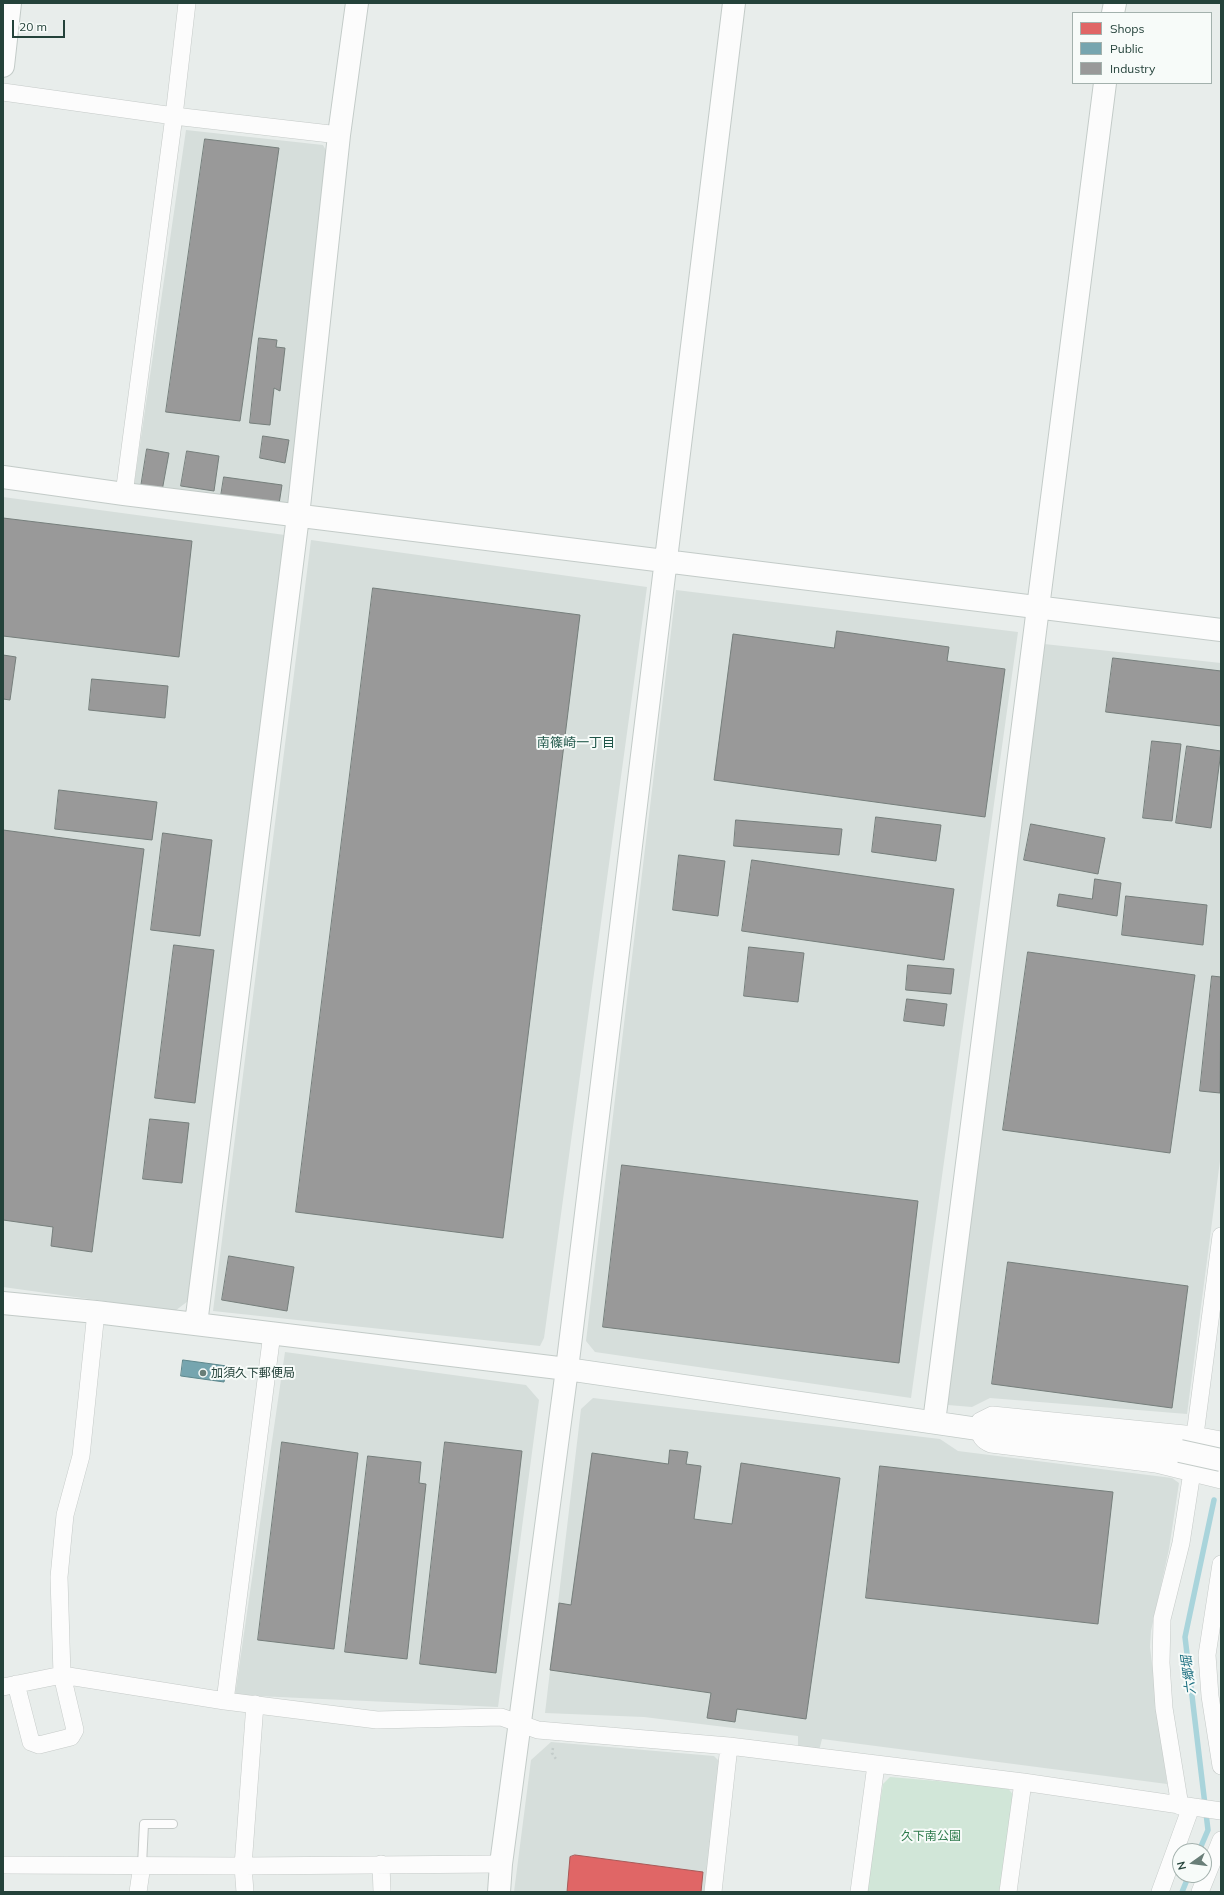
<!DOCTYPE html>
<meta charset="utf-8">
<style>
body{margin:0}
#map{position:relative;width:1224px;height:1895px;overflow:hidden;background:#e8edeb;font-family:Mulish,sans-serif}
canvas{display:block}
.frame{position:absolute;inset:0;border:4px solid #24423a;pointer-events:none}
.legend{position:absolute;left:1072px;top:12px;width:140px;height:72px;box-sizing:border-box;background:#f7fbf9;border:1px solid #a3b1ad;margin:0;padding:5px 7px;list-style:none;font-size:12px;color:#24423a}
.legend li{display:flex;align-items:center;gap:8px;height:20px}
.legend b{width:20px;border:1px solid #a3b1ad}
.north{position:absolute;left:1172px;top:1843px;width:40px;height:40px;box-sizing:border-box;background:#f7fbf9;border:1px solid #a3b1ad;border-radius:50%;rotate:256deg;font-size:11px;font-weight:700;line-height:16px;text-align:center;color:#24423a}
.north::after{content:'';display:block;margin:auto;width:14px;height:18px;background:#697e78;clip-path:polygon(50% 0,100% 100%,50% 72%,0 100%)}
.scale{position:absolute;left:12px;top:20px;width:53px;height:18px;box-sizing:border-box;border:2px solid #24423a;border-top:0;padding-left:5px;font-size:12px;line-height:14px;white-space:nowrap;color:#24423a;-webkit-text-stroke:3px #f7fbf9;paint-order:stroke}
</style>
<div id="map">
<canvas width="1224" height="1895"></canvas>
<div class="frame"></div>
<ul class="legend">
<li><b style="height:11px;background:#e06666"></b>Shops</li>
<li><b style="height:11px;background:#76a5af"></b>Public</li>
<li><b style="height:11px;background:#999"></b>Industry</li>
</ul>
<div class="north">N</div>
<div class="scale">20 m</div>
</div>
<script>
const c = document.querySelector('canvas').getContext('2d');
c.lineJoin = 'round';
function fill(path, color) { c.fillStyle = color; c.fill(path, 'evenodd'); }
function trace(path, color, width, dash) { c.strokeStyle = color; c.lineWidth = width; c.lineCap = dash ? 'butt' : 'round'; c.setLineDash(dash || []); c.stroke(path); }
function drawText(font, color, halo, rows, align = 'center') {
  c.font = font + ' Mulish,"Noto Sans JP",sans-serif'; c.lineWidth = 4; c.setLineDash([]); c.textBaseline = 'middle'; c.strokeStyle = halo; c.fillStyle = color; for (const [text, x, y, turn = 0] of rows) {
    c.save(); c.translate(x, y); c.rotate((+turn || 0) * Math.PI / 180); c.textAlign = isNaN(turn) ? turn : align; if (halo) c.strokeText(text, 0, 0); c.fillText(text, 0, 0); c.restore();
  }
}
fill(new Path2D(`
 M186 130 323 145 328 154 289 513 133 492Z
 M3 497 285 535 188 1301 175 1311 3 1287Z
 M311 540 647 587 544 1338 540 1346 213 1311Z
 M676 590 1018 632 911 1398 595 1352 586 1341Z
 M1044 644 1221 663V1153L1187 1414 990 1398 972 1407 948 1405 946 1398Z
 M285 1352 526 1385 539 1400 498 1707 235 1695Z
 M593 1398 940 1439 958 1451 1172 1478 1179 1483 1169 1549 1151 1631 1150 1647 1167 1784 822 1739 819 1751 798 1748V1736L644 1717 545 1713 581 1409Z
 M551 1742 714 1756 720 1762 705 1892H514L531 1760Z`), '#d6dedb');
fill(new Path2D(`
 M890 1777 1007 1787 1014 1796 1001 1892H866L883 1784Z`), '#d1e6d8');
const shops = new Path2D(`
 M575 1855 703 1872 701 1892H567L570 1857Z`);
fill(shops, '#e06666');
trace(shops, '#a85b59', 1);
const public = new Path2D(`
 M183 1360 227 1366 224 1382 181 1376Z`);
fill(public, '#76a5af');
trace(public, '#5d878c', 1);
const industry = new Path2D(`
 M205 139 279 148 240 421 166 412Z
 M259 338 277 340 276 347 285 348 280 391 274 388 270 425 250 423Z
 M263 436 289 440 285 463 260 458Z
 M147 449 169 453 162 491 141 487Z
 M187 451 219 456 214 491 181 486Z
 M224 477 282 485 279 504 221 496Z
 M3 518 192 541 179 657 3 636Z
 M373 588 580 615 503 1238 296 1212Z
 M837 631 949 647 947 661 1005 669 985 817 714 780 733 634 834 648Z
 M3 655 16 657 10 700 3 699Z
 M1113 658 1221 671V726L1106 712Z
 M92 679 168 686 165 718 89 710Z
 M1152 741 1181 744 1172 821 1143 818Z
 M1187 746 1221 751 1211 828 1176 823Z
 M59 790 157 802 152 840 55 829Z
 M876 817 941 825 936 861 872 852Z
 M736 820 842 829 839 855 734 846Z
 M1031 824 1105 838 1098 874 1024 860Z
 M3 830 144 849 92 1252 51 1246 53 1227 3 1220Z
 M163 833 212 840 200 936 151 930Z
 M679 855 725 861 718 916 673 910Z
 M752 860 954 889 944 960 742 931Z
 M1095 879 1121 883 1117 916 1057 906 1059 894 1092 899Z
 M1126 896 1207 905 1203 945 1122 935Z
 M174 945 214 950 195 1103 155 1098Z
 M749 947 804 953 798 1002 744 996Z
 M1028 952 1195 975 1170 1153 1003 1130Z
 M908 965 954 969 951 994 906 990Z
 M1212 976 1221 977 1220 1093 1200 1091Z
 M907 999 947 1004 944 1026 904 1021Z
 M150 1119 189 1123 182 1183 143 1179Z
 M622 1165 918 1201 899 1363 603 1327Z
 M229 1256 294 1267 287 1311 222 1300Z
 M1008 1262 1188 1286 1172 1408 992 1384Z
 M282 1442 358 1453 334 1649 258 1640Z
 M445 1442 522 1451 496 1673 420 1664Z
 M670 1450 688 1452 686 1464 701 1466 694 1519 732 1524 741 1463 840 1478 806 1719 737 1709 735 1722 707 1718 711 1693 550 1670 559 1603 571 1605 592 1453 668 1464Z
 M368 1456 421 1462 419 1483 426 1484 407 1659 345 1652Z
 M880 1466 1113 1492 1098 1624 866 1598Z`);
fill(industry, '#999');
trace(industry, '#767f7c', 1);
trace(new Path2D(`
 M1199 1851 1208 1830 1185 1637 1214 1500
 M1182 1892 1189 1875`), '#a9d4db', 5.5);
const lane = new Path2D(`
 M142 1865 144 1824H173`);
const street = new Path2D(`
 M3 92 174 116 339 135
 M124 494 174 116 187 3
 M1221 1440 1195 1435 992 1415 980 1421C978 1432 980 1440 991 1444L1156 1464 1221 1480
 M1221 1564 1207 1655 1210 1696 1221 1766
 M16 1684 31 1742 39 1745 71 1737 75 1730 62 1675 59 1577 65 1515 81 1456 96 1312
 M3 1687 62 1675 225 1701 377 1720 501 1717 538 1730 729 1746 1023 1782 1221 1811
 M225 1701 272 1333
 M1180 1806 1164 1708 1161 1663 1162 1619 1181 1543 1192 1472 1195 1435 1221 1236
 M381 1864 382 1892
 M3 1865 243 1866 501 1864
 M138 1892 142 1865
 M245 1892 243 1866 255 1704
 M713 1892 729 1746
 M859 1892 876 1765
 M1008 1892 1023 1782
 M1160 1892 1191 1807
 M1200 1892 1221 1840`);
const secondary = new Path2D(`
 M1113 13 1115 3
 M3 66 10 3
 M3 477 124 494 1221 630
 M3 1303 96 1312 567 1369 978 1429 1180 1451
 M196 1324 298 516 339 135 357 3
 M934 1422 1105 83
 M499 1892 501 1864 567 1369 734 3`);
trace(lane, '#c5cac8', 10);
trace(street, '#c5cac8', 18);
trace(secondary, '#c3cbc8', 24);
trace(new Path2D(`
 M553 1748 552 1753 556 1759`), '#c3ccca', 2.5, [2, 3]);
trace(lane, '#fcfcfc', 8);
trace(street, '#fcfcfc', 17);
trace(secondary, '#fcfcfc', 22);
const secondaryBridge = new Path2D(`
 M1180 1451 1221 1460`);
trace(secondaryBridge, '#c3cbc8', 24, []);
trace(secondaryBridge, '#fcfcfc', 22);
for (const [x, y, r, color] of [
 [203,1373,4,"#697e78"]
]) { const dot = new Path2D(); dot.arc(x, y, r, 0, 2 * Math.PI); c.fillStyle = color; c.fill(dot); trace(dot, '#f7fbf9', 1.5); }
drawText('12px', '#24423a', '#f7fbf9', [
 ["加須久下郵便局",211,1373]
], 'left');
drawText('12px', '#2d7a4b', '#f7fbf9', [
 ["久下南公園",931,1836]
]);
drawText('13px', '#1f5548', '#f7fbf9', [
 ["南篠崎一丁目",576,743]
]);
drawText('italic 13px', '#1c6f80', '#f7fbf9', [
 ["六郷堀",1189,1675,-97]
]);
</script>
